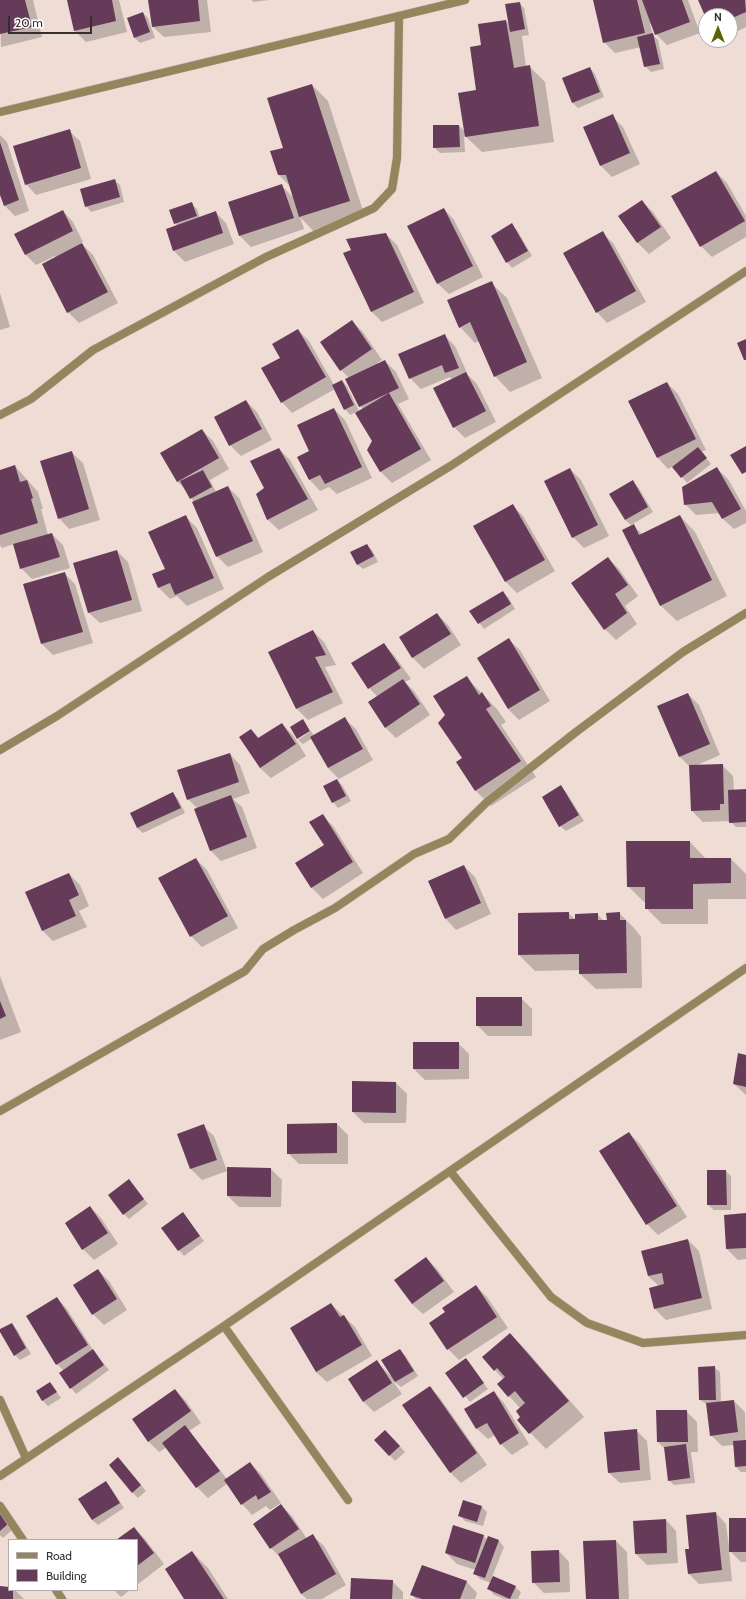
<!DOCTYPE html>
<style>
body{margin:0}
#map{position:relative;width:746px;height:1599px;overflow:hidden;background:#efdcd5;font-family:Cabin,sans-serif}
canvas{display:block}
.legend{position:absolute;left:8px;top:1539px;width:130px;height:52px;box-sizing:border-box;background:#fff;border:1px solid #afacab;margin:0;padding:5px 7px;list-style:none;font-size:12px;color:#372f2d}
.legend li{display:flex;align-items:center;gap:8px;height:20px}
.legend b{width:20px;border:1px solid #afacab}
.north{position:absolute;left:698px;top:8px;width:40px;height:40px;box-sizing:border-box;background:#fff;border:1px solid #afacab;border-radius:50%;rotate:0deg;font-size:11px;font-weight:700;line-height:16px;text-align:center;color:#372f2d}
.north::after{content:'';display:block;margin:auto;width:14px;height:18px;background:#576405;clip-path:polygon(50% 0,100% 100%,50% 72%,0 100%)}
.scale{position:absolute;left:8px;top:16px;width:84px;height:18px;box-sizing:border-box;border:2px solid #372f2d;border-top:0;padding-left:5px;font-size:12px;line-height:14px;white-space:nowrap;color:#372f2d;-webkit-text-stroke:3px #fff;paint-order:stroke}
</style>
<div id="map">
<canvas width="746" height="1599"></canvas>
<ul class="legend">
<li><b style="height:5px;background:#93865c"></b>Road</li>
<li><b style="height:11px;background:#663a59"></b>Building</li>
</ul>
<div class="north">N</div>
<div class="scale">20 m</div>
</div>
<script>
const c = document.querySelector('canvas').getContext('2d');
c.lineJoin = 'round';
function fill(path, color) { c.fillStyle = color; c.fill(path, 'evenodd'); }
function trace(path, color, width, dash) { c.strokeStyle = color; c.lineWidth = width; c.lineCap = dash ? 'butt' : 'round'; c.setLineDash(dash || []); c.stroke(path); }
fill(new Path2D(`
 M0 0H33L42 37 1 47Z
 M68 0H119L127 32 86 42 75 31Z
 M149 0H207L211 32 164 37 153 27Z
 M251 0H269L254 2Z
 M594 0H688L700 33 667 45 656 34 652 23 650 24 653 35 658 40 664 69 651 72 645 66 641 47 615 53 604 42Z
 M699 0H746V27L730 35V16H706Z
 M519 3 524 8 529 35 522 36 526 67 529 66 545 82 554 142 482 152 464 135 465 152 440 153 434 147 459 126 466 132 477 91 482 46 506 21 510 25Z
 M143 13 148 18 155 38 140 43 135 38 128 18Z
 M590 68 595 74 604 97 578 108 573 103 564 79Z
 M312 85 328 101 365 217 315 233 300 217 304 229 251 247 240 236 229 203 281 185 293 197 290 186 279 175 284 148Z
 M612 116 623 127 640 164 612 177 601 166 584 128Z
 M69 131 80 141 91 179 36 195 26 184Z
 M0 135 7 142 29 211 15 216 4 205 0 191Z
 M716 172 727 183 746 216V237L712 257 701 246Z
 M114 180 120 185 124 202 91 212 86 206Z
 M642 201 653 212 671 238 649 254 638 243 620 217Z
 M191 204 197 209 200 218 215 212 226 223 234 244 185 262 174 251 167 230 178 226 175 223Z
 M444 209 454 220 483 277 449 294 438 284 409 227Z
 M63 211 73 222 83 242 81 243 93 255 118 303 79 323 68 312 55 256 36 265 25 254Z
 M512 225 517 230 532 256 512 268 507 262Z
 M602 233 613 243 646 302 607 323 597 312Z
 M386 234 397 245 424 303 382 322 372 312Z
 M491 283 507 298 542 378 510 392 495 376 479 341 475 343 460 327Z
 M0 293 10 327 0 330Z
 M352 321 363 332 382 360 377 363 378 365 385 361 396 372 409 399 398 404 431 460 392 483 381 472 368 450 373 441 356 412 350 415 345 409 335 389 292 413 282 402 281 358 298 330 309 341 334 385 342 381 347 386 359 411 363 409 360 406 349 378 341 370Z
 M444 335 455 346 468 375 477 384 496 422 465 438 454 427 453 380 450 377 421 389 410 378Z
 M667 383 678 394 706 450 701 452 711 464 687 483 673 466 668 469 658 458 629 402Z
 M246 401 257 412 272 440 241 456 230 445Z
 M334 409 345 420 372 478 337 494 329 487 320 491 310 480 299 457 310 451Z
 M202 430 213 441 229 469 210 480 216 492 228 487 239 498 263 552 228 567 217 556 194 502 186 490 177 481Z
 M279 449 290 460 318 510 279 530 268 520 257 494 265 489Z
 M72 453 83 463 100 520 69 529 59 518Z
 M15 466 38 492 43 509H41L48 535 52 534 63 545 70 568 32 579 21 568 14 544 2 548 0 545V471Z
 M570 469 581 480 609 536 584 548 573 537Z
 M717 469 728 479 746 511V523L734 529 723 519 720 513 696 515 685 504Z
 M633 482 638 487 653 512 631 525 625 520Z
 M512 505 523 516 555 571 517 593 506 582 475 527Z
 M680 516 695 532 727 596 677 621 661 606 634 526 643 535Z
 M186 517 197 528 224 589 187 606 177 596 170 599 159 588 153 575 166 569Z
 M367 545 372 550 378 562 363 569 357 564Z
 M117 551 128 562 142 611 100 623 89 613Z
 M608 558 619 569 638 596 625 606 637 624 616 640 605 629Z
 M64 573 75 584 93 643 53 655 42 644 24 585Z
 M503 592 508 597 515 609 484 629 471 612Z
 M437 614 448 625 461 645 424 669 413 658 400 638Z
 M313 631 324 642 336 665 325 667 343 703 308 720 297 709 269 652Z
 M509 640 520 650 550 701 519 720 508 709 478 658Z
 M383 644 394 655 411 679 405 682 414 691 430 715 396 738 385 727 378 697 369 688 353 663Z
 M467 678 497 709 506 722 501 725 536 777 491 806 475 790 446 716Z
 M688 694 699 705 720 755 695 766 722 765 733 776 734 791 746 790V827H736L730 821 703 822 692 811 690 767 680 757Z
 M345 719 356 729 373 760 339 779 328 768 312 738 303 744 298 740 311 731 314 736Z
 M282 724 293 735 306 756 271 778 260 768 251 730 260 739Z
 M230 754 240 765 250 793 233 799 242 807 257 848 221 861 210 850 198 809 188 799Z
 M337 780 342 785 351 801 338 808 333 802Z
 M561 786 566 792 584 821 566 831 560 826Z
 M173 793 178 799 185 813 143 833 137 828Z
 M322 815 333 826 363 873 323 899 312 888 297 864 326 846Z
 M690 842 706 859H731L746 874V899H708V924H662L646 908V902H644L628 886Z
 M196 859 207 870 238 928 202 947 191 936Z
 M464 866 475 877 491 914 456 930 446 919Z
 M69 874 80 885 89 906 79 911 87 927 53 941 42 930Z
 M568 913 576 920 597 914 604 921H608L619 913 635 929 641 937 642 988 596 989 580 974V970L535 971 519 955Z
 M0 976 21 1032 0 1040Z
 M521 998 532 1009V1036H488L477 1025Z
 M458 1043 469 1054V1079L425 1080 414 1069Z
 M746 1056V1095L734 1084Z
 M353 1082 396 1083 407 1094 406 1123H364L353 1112Z
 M337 1124 348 1135V1164H299L288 1153Z
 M203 1126 214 1136 227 1171 202 1180 191 1169 179 1134Z
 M629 1133 640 1144 687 1217 658 1235 647 1224Z
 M271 1169 282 1180 281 1207H239L228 1196Z
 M726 1171 731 1176V1210H714L708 1205Z
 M134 1186 148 1204 129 1219 124 1214Z
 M90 1207 101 1218 118 1244 94 1260 83 1249Z
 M183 1213 204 1241 184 1256 179 1250Z
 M746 1214V1259L738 1260 727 1249Z
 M688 1240 699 1251 712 1309 666 1320 655 1309 651 1288 659 1286 648 1276Z
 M426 1258 437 1269 454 1292 423 1314 412 1304Z
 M98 1270 109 1281 127 1310 104 1325 93 1314 74 1285Z
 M476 1286 487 1297 508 1328 459 1360 448 1349 447 1312Z
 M57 1298 67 1309 95 1353 109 1370 76 1394 71 1388 64 1371 57 1364Z
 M331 1304 355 1327 372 1356 327 1382 316 1372Z
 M12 1324 17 1330 31 1354 20 1360 15 1355Z
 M510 1334 526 1350 584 1417 546 1449 518 1420 522 1417 520 1408 498 1384 504 1380 483 1357Z
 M400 1350 405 1355 418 1376 401 1387 392 1380 402 1394 374 1412 363 1401 377 1362 391 1376Z
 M466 1359 488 1389 470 1402 447 1373Z
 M714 1367 720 1372 721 1402 734 1401 745 1412 746 1472H741L736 1467 734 1445 722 1446 711 1435 708 1405 700 1400Z
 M50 1383 61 1398 48 1406 42 1400Z
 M429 1387 440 1398 487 1465 461 1483 450 1472Z
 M175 1390 186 1401 201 1423 189 1431 227 1479 250 1463 261 1474 281 1503 270 1510 266 1506 252 1515 242 1504 228 1483 208 1498 197 1487 167 1447 159 1452 148 1441Z
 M494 1392 504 1403 529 1444 512 1455 501 1444 495 1435 488 1439 477 1429 465 1409Z
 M686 1411 697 1422 698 1452H691L695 1483 674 1485 669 1480 665 1449 658 1442Z
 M636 1430 647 1441 651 1480 620 1483 609 1473Z
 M391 1437 405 1452 395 1461 375 1440Z
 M123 1464 146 1491 138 1498 132 1492Z
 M106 1482 111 1488 124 1508 98 1525 92 1520Z
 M464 1501 482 1507 487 1512 483 1526 465 1521 460 1516Z
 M281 1505 292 1516 307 1539 313 1536 324 1546 346 1585 322 1599H307L301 1594 281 1558 271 1548Z
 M0 1513 15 1527 3 1538 0 1535Z
 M716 1513 726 1524 729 1547 730 1546 746 1519V1562H741L729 1550 732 1581 699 1584 688 1573 690 1550Z
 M666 1520 676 1531 678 1563 647 1565 636 1554Z
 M134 1528 145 1539 164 1564 137 1585V1540H118Z
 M484 1536 487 1540 488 1537 499 1541 504 1547 492 1577 515 1587 521 1592 518 1599H504L494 1595 489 1589 491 1583 480 1579 474 1573 476 1570 457 1564 446 1553Z
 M616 1541 627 1552 629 1599H587Z
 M559 1551 569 1562 570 1592 544 1593 533 1582Z
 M192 1552 208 1568 228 1599H185Z
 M392 1581 403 1592V1599H351Z
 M467 1582 477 1593 475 1599H416L411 1594Z
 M0 1587 9 1588V1590H15L24 1599H0Z
 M114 1590H130L121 1597Z`), '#0003');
fill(new Path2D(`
 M0 0H25L32 27 0 34Z
 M67 0H112L116 21 74 31Z
 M148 0H198L200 21 152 27Z
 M593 0H637L645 33 603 43Z
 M642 0H682L690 22 655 35Z
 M698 0H745L746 12 730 19V16H705Z
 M520 2 525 29 510 32 505 4Z
 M143 12 150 32 134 38 127 18Z
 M506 20 514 68 530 65 539 126 465 137 458 93 476 90 470 47 481 45 478 24Z
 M653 33 660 64 644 67 637 37Z
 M590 67 600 92 572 103 562 78Z
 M312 84 350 201 299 217 286 175H278L270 151 283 148 267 98Z
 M613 114 630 153 600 166 583 127Z
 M433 125H459L460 147 433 148Z
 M70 129 81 168 25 185 13 146Z
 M0 142 19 200 4 206 0 195Z
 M716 171 745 221 700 247 671 196Z
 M115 179 120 197 85 207 80 189Z
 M282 184 294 218 239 236 228 202Z
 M642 200 661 227 637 243 618 216Z
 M192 202 197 216 174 224 169 210Z
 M444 208 473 266 437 284 407 226Z
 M63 210 73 231 25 255 14 234Z
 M216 211 223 233 173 251 166 229Z
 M512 223 528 251 506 263 491 236Z
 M603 231 636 291 596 313 563 253Z
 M386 233 414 292 371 312 343 253 351 250 346 239Z
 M82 243 108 292 67 313 42 264Z
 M492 281 527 362 494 377 470 322 459 328 447 300Z
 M352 320 372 349 340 371 320 342Z
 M298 329 326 377 281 403 261 368 280 358 272 344Z
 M445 334 459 368 445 373 442 365 409 379 398 354Z
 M746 339V360H744L737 343Z
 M385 360 399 388 359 407 345 379Z
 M466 372 486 411 453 428 433 388Z
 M342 380 354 405 344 410 332 385Z
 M667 382 696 439 657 458 628 401Z
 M389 393 421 449 380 472 367 450 372 441 355 413Z
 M246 400 262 429 229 446 214 417Z
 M334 408 362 467 325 484 320 475 309 480 297 457 309 451 297 425Z
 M202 429 219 458 177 482 160 453Z
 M746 446V472L742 474 730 455Z
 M698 447 707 458 681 478 672 467Z
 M279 448 308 499 267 520 256 494 264 488 250 461Z
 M72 451 89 509 58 519 40 461Z
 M15 465 20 482 27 480 33 498 31 499 38 523 0 535V470Z
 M717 467 741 509 722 519 712 502 684 505 682 487Z
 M570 468 598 525 572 538 544 481Z
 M203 470 212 487 190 499 180 481Z
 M633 480 648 507 625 520 609 494Z
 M228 486 253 541 216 557 192 502Z
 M513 504 545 560 505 582 473 526Z
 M186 515 214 578 175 595 170 583 158 588 152 574 165 569 148 532Z
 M680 515 712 580 660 606 622 530 634 524 639 535Z
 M52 533 60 557 20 569 13 544Z
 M367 544 374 556 357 565 350 552Z
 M117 550 132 600 88 613 73 563Z
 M608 557 628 585 615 594 627 613 604 630 571 583Z
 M65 572 83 632 41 644 23 584Z
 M503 591 511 604 478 624 469 611Z
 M437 613 451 634 412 658 399 637Z
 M313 630 326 655 315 657 333 692 296 709 268 652Z
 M509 638 540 690 508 709 477 658Z
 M384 643 401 668 368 689 351 663Z
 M467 676 479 695 482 692 491 706 486 709 521 761 475 791 456 762 462 758 438 723 445 715 433 696Z
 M403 679 420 704 385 728 368 702Z
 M688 693 710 744 679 757 657 706Z
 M345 717 363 749 328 768 310 737Z
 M303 719 310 731 297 739 290 727Z
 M282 723 296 744 260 768 239 737 251 729 258 738Z
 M230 753 239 782 187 800 177 770Z
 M723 764 724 804H720V810L691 811 689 765Z
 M337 779 346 796 332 803 323 786Z
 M561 785 579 815 559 827 542 797Z
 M746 789V822L729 823 728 790Z
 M173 792 181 808 137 828 130 813Z
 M231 795 247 837 210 851 194 809Z
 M323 814 353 862 311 888 295 863 324 845 309 822Z
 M626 841H690V858H731V883L693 884V909H645V887H627Z
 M196 858 228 916 190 937 158 878Z
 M464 865 481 903 445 919 428 881Z
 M69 873 79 895 69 900 76 916 42 931 25 892Z
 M569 912V919H575V914L598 913V920H607L606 913 620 912V920H626L627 973 579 974V954L518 955V913Z
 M476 997H522V1026H476Z
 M0 1001 6 1016 0 1019Z
 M413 1042H459V1069H413Z
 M738 1053 746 1055V1087L733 1084Z
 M352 1081 396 1082V1113L352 1112Z
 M337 1123V1153L287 1154V1124Z
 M204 1124 217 1160 190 1169 177 1134Z
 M629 1132 677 1206 646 1225 599 1151Z
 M227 1167 271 1168V1197L227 1196Z
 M707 1170H726L727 1205H707Z
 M129 1179 144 1199 123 1215 108 1195Z
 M90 1206 108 1233 82 1250 65 1223Z
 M183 1212 200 1236 178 1251 161 1228Z
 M746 1213V1248L726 1249 724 1215Z
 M688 1239 702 1298 654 1309 649 1288 664 1284 662 1273 648 1276 641 1251Z
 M426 1257 444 1281 412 1304 394 1280Z
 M98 1269 117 1299 92 1315 73 1285Z
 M476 1285 497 1317 447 1350 429 1323 445 1312 442 1308Z
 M57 1297 88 1345 56 1365 26 1316Z
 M331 1303 340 1317 344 1315 362 1345 316 1372 290 1328Z
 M12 1323 26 1348 14 1356 0 1332V1329Z
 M510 1333 569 1401 529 1434 517 1420 520 1417 516 1411 525 1403 515 1391 508 1397 497 1384 505 1377 497 1368 494 1371 482 1357Z
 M93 1349 104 1365 70 1389 59 1373Z
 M400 1349 414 1371 395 1382 381 1360Z
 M466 1358 484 1383 463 1398 445 1373Z
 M377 1360 392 1383 363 1402 348 1379Z
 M715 1366 716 1400H699L698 1367Z
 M50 1382 57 1392 42 1401 36 1391Z
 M430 1386 477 1453 450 1473 402 1405Z
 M175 1389 191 1411 148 1442 132 1419Z
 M494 1391 519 1433 500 1445 487 1423 476 1429 464 1409Z
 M734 1400 738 1432 710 1436 706 1403Z
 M656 1410H687L688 1442H657Z
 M185 1425 220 1471 196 1488 162 1443Z
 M637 1429 640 1470 608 1473 604 1432Z
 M385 1430 400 1446 389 1456 374 1440Z
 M746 1440V1466L735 1467 733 1441Z
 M686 1444 690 1478 668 1481 664 1447Z
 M118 1457 141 1485 132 1493 109 1465Z
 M250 1462 271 1492 258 1500 256 1495 241 1505 224 1480Z
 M106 1481 120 1503 92 1520 78 1499Z
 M463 1500 482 1506 477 1522 458 1516Z
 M281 1504 299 1529 270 1549 253 1524Z
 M0 1512 10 1522 0 1531Z
 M716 1512 722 1570 688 1574 685 1549H689L686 1515Z
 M729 1518H746V1552H729Z
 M666 1519 667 1553 635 1554 633 1521Z
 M453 1525 484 1535 475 1563 445 1553Z
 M134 1527 154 1553 137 1566V1540H116Z
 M313 1534 336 1574 301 1594 278 1554Z
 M488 1536 499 1540 485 1578 473 1574Z
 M616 1540 619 1599H586L583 1541Z
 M559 1550 560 1582 532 1583 531 1551Z
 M192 1551 224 1599H184L165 1569Z
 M422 1565 467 1581 460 1599H422L410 1595Z
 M493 1576 516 1586 510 1599 487 1589Z
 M351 1578 393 1580 392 1599H350Z
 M0 1586 9 1587V1590H13V1599H0Z`), '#663a59');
const street = new Path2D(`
 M0 112 465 0
 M0 415 31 399 93 350 266 257 374 208 392 189 397 158 399 16
 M0 750 57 716 268 577 452 465 746 271
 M0 1111 245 971 263 949 294 930 335 908 414 854 449 839 487 802 576 732 683 652 746 613
 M450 1171 551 1297 587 1323 643 1343 746 1335
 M224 1326 348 1500
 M0 1400 26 1458
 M0 1476 224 1326 746 968
 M0 1506 23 1540
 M56 1590 62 1599`);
trace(street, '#cab9b3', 9);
trace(street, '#93865c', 8);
</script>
